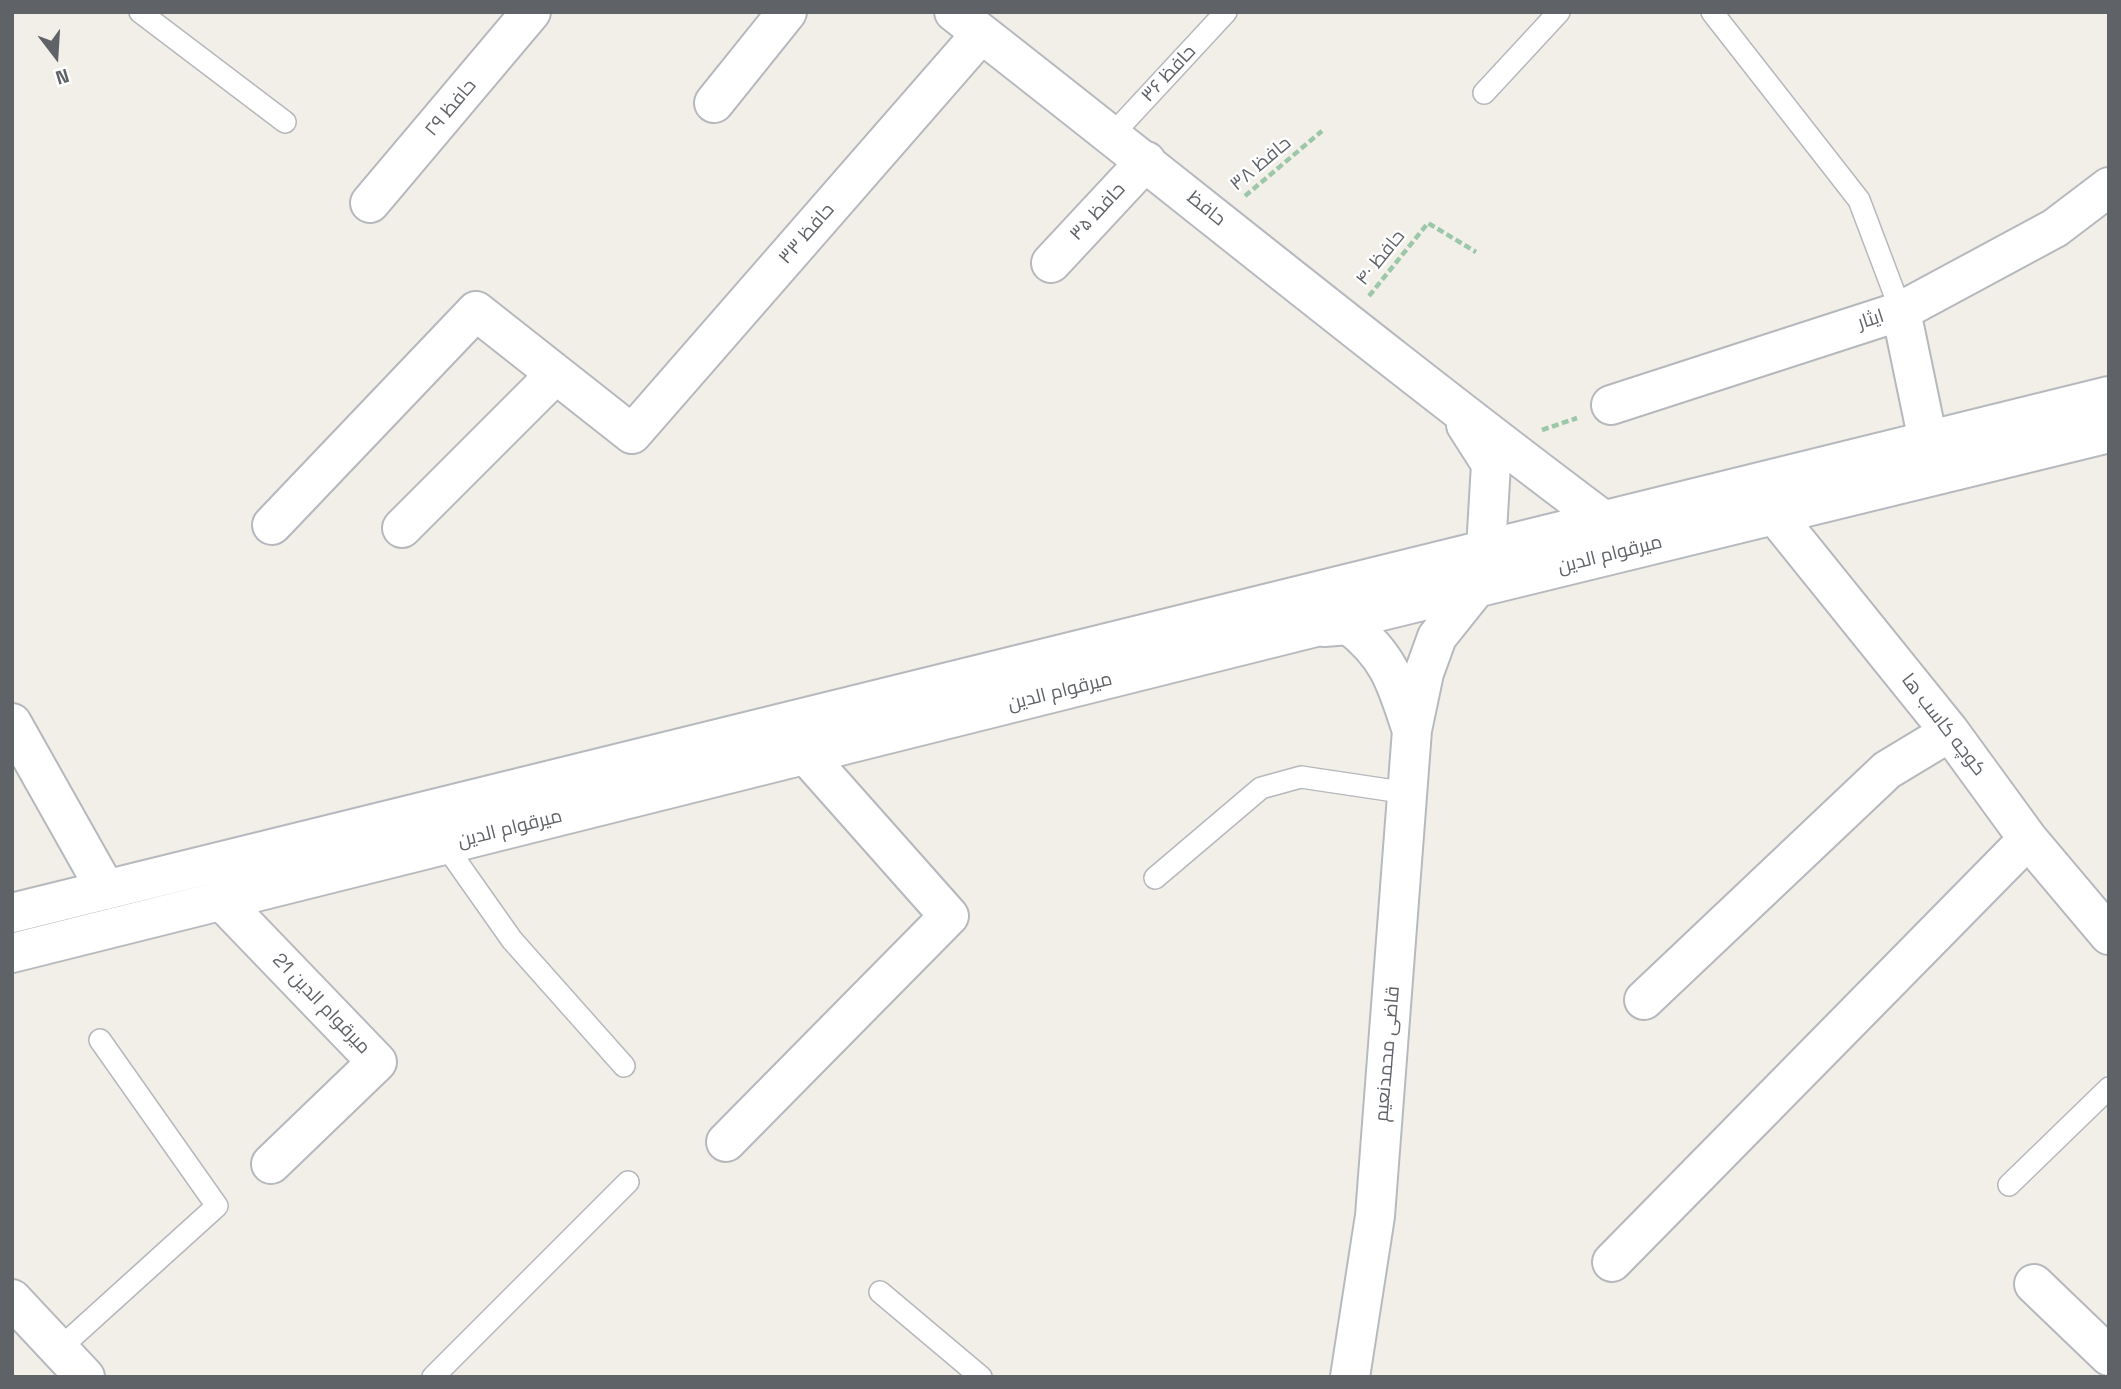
<!DOCTYPE html>
<meta charset="utf-8">
<style>
body{margin:0}
#map{position:relative;width:2121px;height:1389px;overflow:hidden;background:#f1efe8;font-family:"Space Grotesk",sans-serif}
canvas{display:block}
.frame{position:absolute;inset:0;border:14px solid #5f6368;pointer-events:none}
.north{position:absolute;left:21px;top:21px;width:70px;height:70px;-webkit-text-stroke:5px #fff;paint-order:stroke;rotate:163deg;font-size:19px;font-weight:700;line-height:28px;text-align:center;color:#5f6368}
.north::after{content:'';display:block;margin:auto;width:24px;height:32px;background:#5f6368;clip-path:polygon(50% 0,100% 100%,50% 72%,0 100%)}
</style>
<div id="map">
<canvas width="2121" height="1389"></canvas>
<div class="frame"></div>
<div class="north">N</div>
</div>
<script>
const c = document.querySelector('canvas').getContext('2d');
c.lineJoin = 'round';
function trace(path, color, width, dash) { c.strokeStyle = color; c.lineWidth = width; c.lineCap = dash ? 'butt' : 'round'; c.setLineDash(dash || []); c.stroke(path); }
function drawText(font, color, halo, rows, align = 'center') {
  c.font = font + ' "Space Grotesk",Cairo,sans-serif'; c.lineWidth = 5; c.setLineDash([]); c.textBaseline = 'middle'; c.strokeStyle = halo; c.fillStyle = color; for (const [text, x, y, turn = 0] of rows) {
    c.save(); c.translate(x, y); c.rotate((+turn || 0) * Math.PI / 180); c.textAlign = isNaN(turn) ? turn : align; if (halo) c.strokeText(text, 0, 0); c.fillText(text, 0, 0); c.restore();
  }
}
const service = new Path2D(`
 M140 12 285 122
 M1712 12 1859 200 1901 311
 M1484 93 1559 12
 M1112 135 1226 12
 M445 845 512 940 624 1066
 M1155 878 1261 788 1301 777 1408 793
 M2009 1185 2109 1088
 M880 1292 981 1377
 M59 1349 217 1206 100 1040
 M433 1377 628 1182`);
const minor = new Path2D(`
 M714 103 787 12
 M370 203 531 12
 M1051 263 1146 161
 M1901 311 1928 441
 M1611 405 1901 311 2055 228 2109 187
 M1775 515 1950 732 2028 839 2109 935
 M272 525 476 311 632 434 981 34
 M402 528 556 374
 M12 723 106 890
 M222 901 377 1062 271 1164
 M1644 1000 1887 770 1950 732
 M726 1142 949 916 807 756
 M1612 1262 2028 839
 M2034 1284 2109 1356`);
const tertiary = new Path2D(`
 M12 1299 85 1377`);
const secondary = new Path2D(`
 M954 12C1171 181 1383 355 1603 520
 M1466 425 1491 464 1486 549
 M1324 627 1349 625C1389 656 1396 682 1411 728
 M12 913 2109 396
 M12 953 1312 628 2109 433
 M1350 1377 1375 1216 1412 730 1424 673 1437 637 1477 587`);
trace(service, '#b5b8bc', 24);
trace(minor, '#b5b8bc', 42);
trace(tertiary, '#b5b8bc', 42);
trace(secondary, '#b6babf', 42);
trace(new Path2D(`
 M1245 196 1322 131
 M1369 296 1428 223 1476 252
 M1542 430 1577 418`), '#9cc7a9', 4.5, [7, 3.5]);
trace(service, '#fff', 21);
trace(minor, '#fff', 38);
trace(tertiary, '#fff', 38);
trace(secondary, '#fff', 38);
drawText('19px', '#5f6368', '#fff', [
 ["حافظ ۳۶",1169,74,-47],
 ["حافظ ۲۹",451,108,-50],
 ["حافظ ۳۸",1261,164,-40],
 ["حافظ",1206,209,39],
 ["حافظ ۳۵",1098,212,-47],
 ["حافظ ۳۳",807,234,-49],
 ["حافظ ۴۰",1381,258,-51],
 ["ایثار",1871,320,-18],
 ["میرقوام الدین",1610,555,-14],
 ["میرقوام الدین",1060,692,-14],
 ["کوچه کاسب ها",1943,725,52],
 ["میرقوام الدین",510,829,-14],
 ["میرقوام الدین 21",321,1004,46],
 ["قاضی محمدنعیم",1388,1054,-85]
]);
</script>
